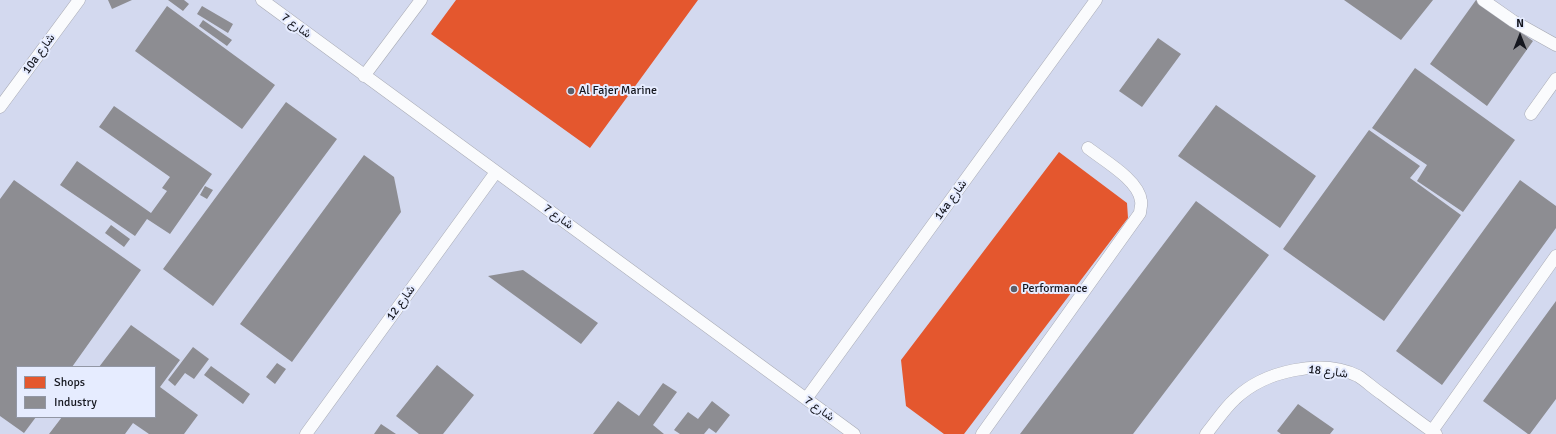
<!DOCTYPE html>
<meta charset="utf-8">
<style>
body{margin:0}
#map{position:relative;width:1556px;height:434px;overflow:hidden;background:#dfe2ef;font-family:Signika,sans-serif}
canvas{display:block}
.legend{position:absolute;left:16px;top:366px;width:140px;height:52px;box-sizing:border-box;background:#e6ecff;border:1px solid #9297a5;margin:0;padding:5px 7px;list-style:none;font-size:12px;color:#15171f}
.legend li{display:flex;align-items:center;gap:8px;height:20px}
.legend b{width:20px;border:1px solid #9297a5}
.north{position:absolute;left:1500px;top:16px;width:40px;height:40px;-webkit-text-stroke:3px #e6ecff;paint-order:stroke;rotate:0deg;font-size:11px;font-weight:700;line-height:16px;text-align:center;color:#15171f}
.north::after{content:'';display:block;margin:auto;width:14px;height:18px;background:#15171f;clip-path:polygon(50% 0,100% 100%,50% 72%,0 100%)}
</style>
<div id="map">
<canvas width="1556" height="434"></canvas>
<ul class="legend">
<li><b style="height:11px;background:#e4572e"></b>Shops</li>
<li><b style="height:11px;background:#8d8d92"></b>Industry</li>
</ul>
<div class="north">N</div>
</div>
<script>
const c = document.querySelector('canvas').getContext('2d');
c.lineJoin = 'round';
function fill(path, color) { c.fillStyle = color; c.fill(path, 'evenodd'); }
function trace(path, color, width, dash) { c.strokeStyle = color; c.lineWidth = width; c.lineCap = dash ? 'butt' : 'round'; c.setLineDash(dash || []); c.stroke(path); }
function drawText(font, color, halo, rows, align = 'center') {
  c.font = font + ' Signika,Vazirmatn,sans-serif'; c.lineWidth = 4; c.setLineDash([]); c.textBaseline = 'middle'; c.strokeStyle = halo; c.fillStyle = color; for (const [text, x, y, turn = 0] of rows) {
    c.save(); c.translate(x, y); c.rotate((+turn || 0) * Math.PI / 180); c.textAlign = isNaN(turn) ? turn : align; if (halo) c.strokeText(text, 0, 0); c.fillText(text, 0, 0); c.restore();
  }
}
fill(new Path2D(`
 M0 0H1556V434H0ZM17 367H155V417H17Z`), '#d3d9ef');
fill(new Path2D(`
 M456 0H698L590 148 431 34Z
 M1059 152 1127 203 1128 218 964 434H944L906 406 901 360Z`), '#e4572e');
fill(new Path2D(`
 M108 0H132L112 9Z
 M168 0H184L189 4 183 11Z
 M1344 0H1433L1401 40Z
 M1476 0 1533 41 1487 106 1430 64Z
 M167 6 275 85 242 129 135 51Z
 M202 6 233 24 228 33 197 14Z
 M203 20 232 40 227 46 199 26Z
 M1158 38 1181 54 1142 107 1119 91Z
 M1415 68 1515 140 1463 212 1417 181 1427 165 1372 128Z
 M286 102 337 139 213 306 163 269Z
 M1216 105 1316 176 1280 228 1178 156Z
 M114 106 212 174 170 234 147 219 135 236 60 185 77 161 151 213 167 191 162 188 170 177 99 127Z
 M1369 130 1420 166 1410 178 1461 215 1384 321 1283 249Z
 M364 155 394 177 401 212 292 362 240 324Z
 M14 180 141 270 72 367H17V417H36L24 433 0 416V199Z
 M1520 180 1556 206V228L1442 385 1396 351Z
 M205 186 213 190 207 199 200 195Z
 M1196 201 1269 255 1133 434H1020Z
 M111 225 130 239 124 247 105 233Z
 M523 270 598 323 581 344 488 276Z
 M1556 301V399L1530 434H1528L1483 401Z
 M131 325 180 360 160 387 198 415 184 434H149L133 423 125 434H49L62 417H155V367H99Z
 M193 347 209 359 194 379 185 373 175 386 168 380Z
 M277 363 286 369 275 384 266 377Z
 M437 365 474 395 443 434H419L396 416Z
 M211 366 250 394 243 404 204 375Z
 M663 383 677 392 653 425 664 434H593L618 401 639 416Z
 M712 401 730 415 716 433 709 428 704 434H680L674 430 688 412 698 419Z
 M1298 404 1334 429 1330 434H1281L1277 431Z
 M381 424 396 434H374Z`), '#8d8d92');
const service = new Path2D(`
 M262 0 854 434
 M1483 0 1513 21 1556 45
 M364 76 421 0
 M0 107 79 0
 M1531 114 1556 79
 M806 399 1096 0
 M1432 431 1556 256
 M306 434 496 172
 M982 434 1140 213C1140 209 1142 205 1141 201 1139 180 1103 160 1088 148
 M1206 434C1216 422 1224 409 1235 399 1264 371 1321 358 1358 376 1366 381 1374 389 1382 394 1400 408 1418 421 1436 434`);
trace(service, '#a9abb5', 13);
trace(service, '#fafbfd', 12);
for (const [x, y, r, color] of [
 [571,91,4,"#5c5e68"],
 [1014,289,4,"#5c5e68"]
]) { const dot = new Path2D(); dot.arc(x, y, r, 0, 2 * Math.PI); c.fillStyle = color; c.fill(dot); trace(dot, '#e6ecff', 1.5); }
drawText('12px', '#15171f', '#e6ecff', [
 ["شارع 7",296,26,36],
 ["10a شارع",39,54,-54],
 ["14a شارع",951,200,-54],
 ["شارع 7",558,217,36],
 ["شارع 12",401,303,-54],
 ["شارع 18",1328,372,7],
 ["شارع 7",819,409,36]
]);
drawText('12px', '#15171f', '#e6ecff', [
 ["Al Fajer Marine",579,91],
 ["Performance",1022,289]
], 'left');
</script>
